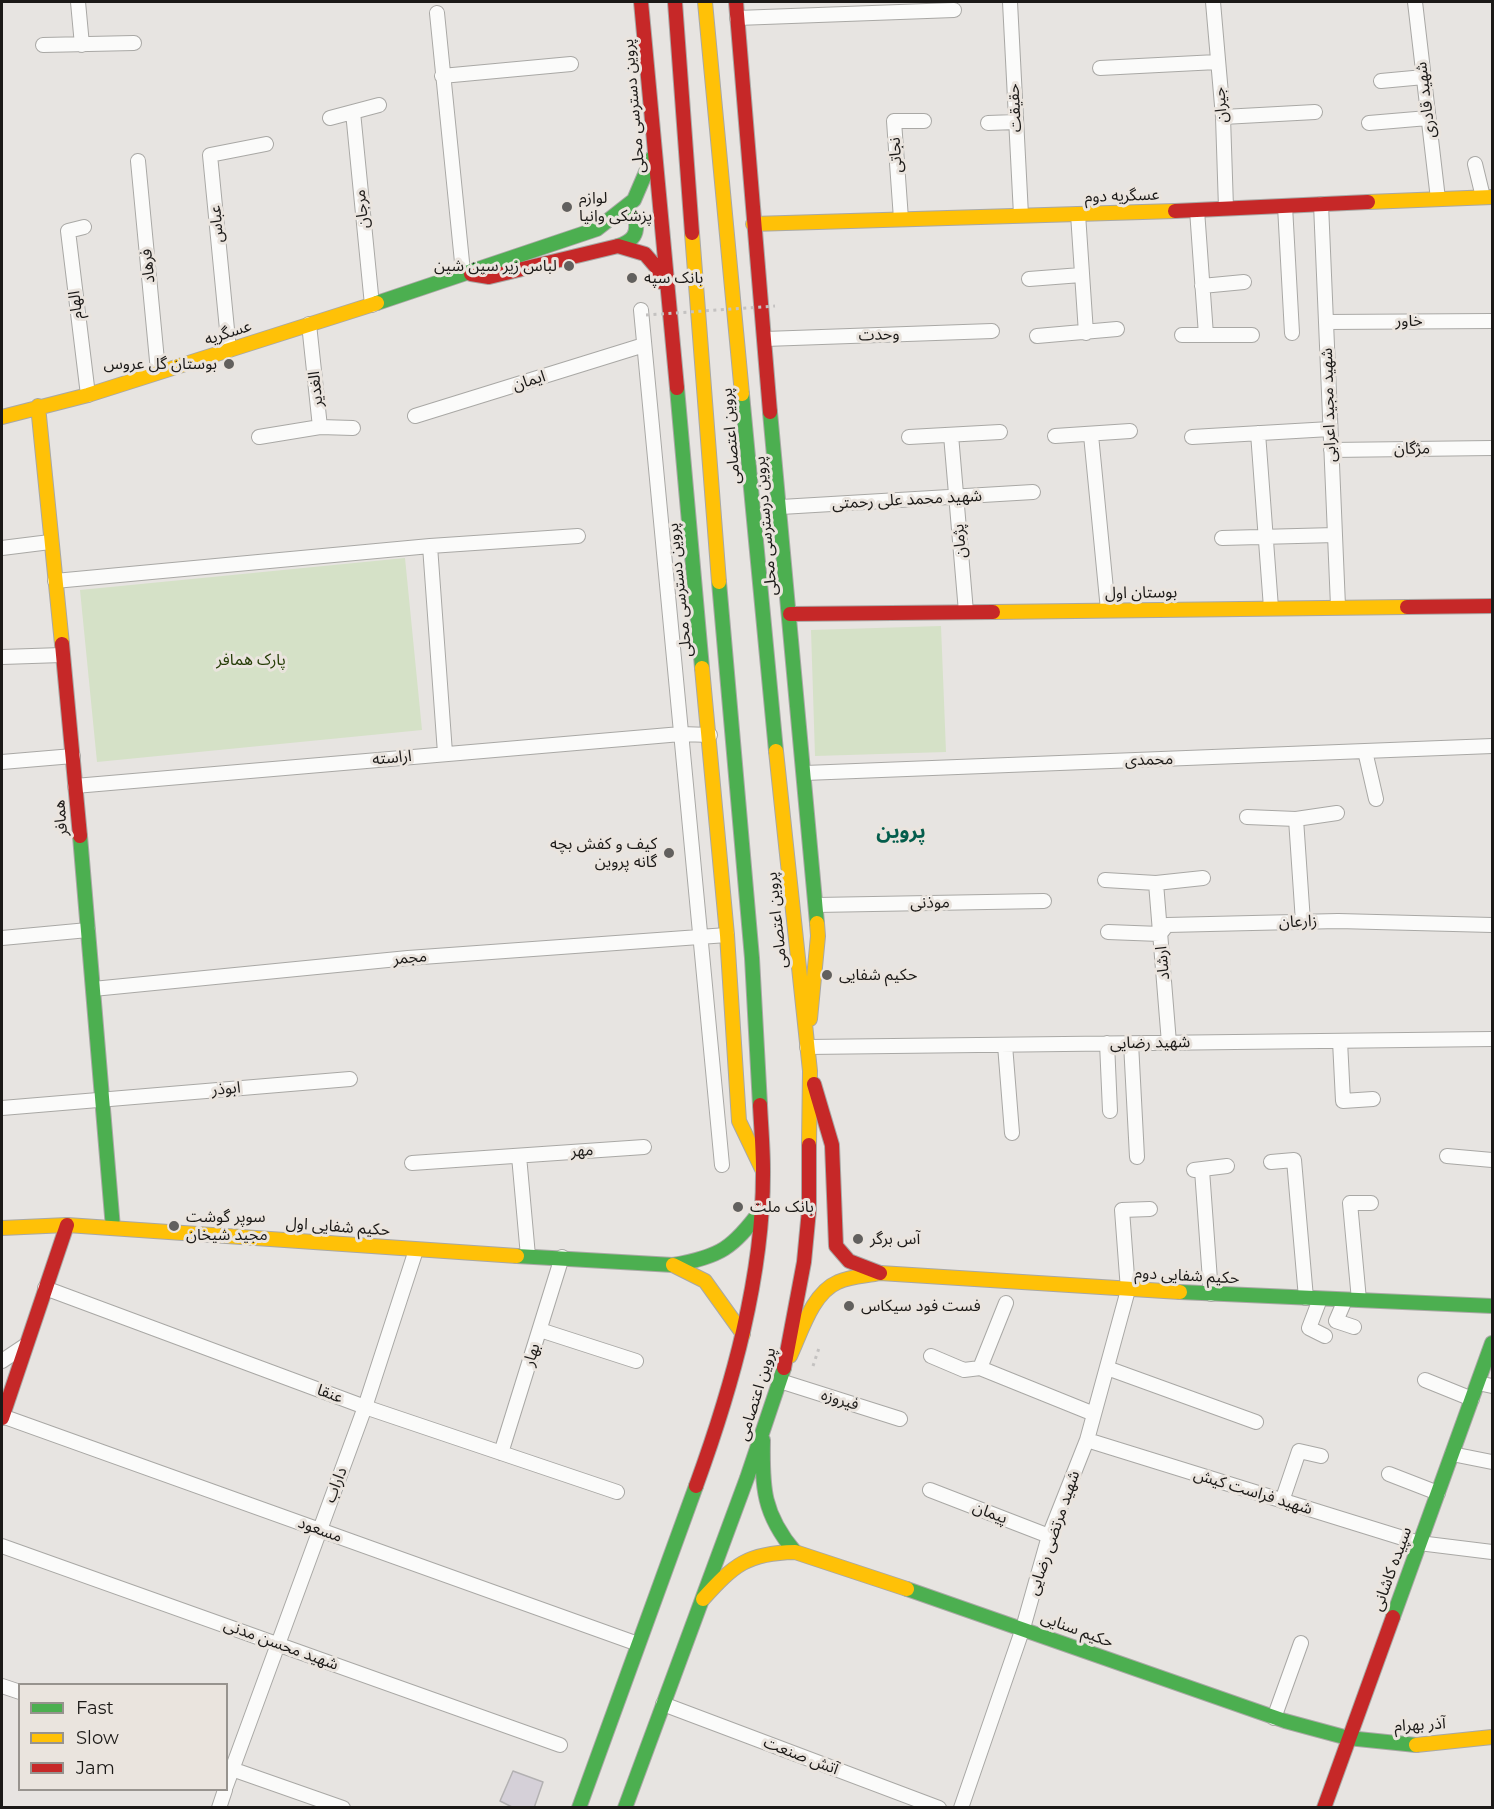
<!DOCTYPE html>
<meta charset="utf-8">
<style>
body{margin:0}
#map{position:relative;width:1494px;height:1809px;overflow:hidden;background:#e7e4e1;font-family:Montserrat,sans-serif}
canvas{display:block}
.frame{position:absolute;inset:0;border:3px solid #1b1917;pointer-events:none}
.legend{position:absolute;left:18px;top:1683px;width:210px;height:108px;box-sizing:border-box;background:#eae4de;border:2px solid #97938e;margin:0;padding:8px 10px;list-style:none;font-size:18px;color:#1b1917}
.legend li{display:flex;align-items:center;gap:12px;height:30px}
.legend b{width:30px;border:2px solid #97938e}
</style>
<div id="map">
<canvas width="1494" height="1809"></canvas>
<div class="frame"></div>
<ul class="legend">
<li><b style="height:8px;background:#4caf50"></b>Fast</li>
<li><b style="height:8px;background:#ffc107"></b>Slow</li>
<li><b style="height:8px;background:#c62828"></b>Jam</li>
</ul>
</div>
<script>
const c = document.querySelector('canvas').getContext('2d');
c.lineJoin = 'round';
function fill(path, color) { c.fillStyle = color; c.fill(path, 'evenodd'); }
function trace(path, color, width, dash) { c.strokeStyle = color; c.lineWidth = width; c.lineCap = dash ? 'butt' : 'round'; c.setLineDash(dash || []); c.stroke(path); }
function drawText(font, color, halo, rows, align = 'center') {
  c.font = font + ' Montserrat,"Noto Sans Arabic",sans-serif'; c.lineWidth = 6; c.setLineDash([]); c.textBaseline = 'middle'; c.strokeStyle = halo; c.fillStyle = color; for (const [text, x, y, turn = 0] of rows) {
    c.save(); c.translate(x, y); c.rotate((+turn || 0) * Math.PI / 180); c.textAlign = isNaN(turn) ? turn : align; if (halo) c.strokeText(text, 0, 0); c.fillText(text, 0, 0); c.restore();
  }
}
fill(new Path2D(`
 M405 558 422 730 97 762 80 590Z
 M941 626 946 752 815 756 811 630Z`), '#d5e1c7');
const building = new Path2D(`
 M513 1771 543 1782 534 1808H514L500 1801Z`);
fill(building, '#d5d0d8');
trace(building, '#b3b1b2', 1.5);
const street = new Path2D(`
 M78 2 82 45
 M1010 2 1021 215
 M1213 2 1223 117 1226 208
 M1415 2 1438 199
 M437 13 463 272
 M737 18 954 10
 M43 45 134 43
 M1100 68 1217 62
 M442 76 571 64
 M1381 81 1424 77
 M353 112 372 305
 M1223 117 1315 112
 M330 118 379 105
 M988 123 1016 122
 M1369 123 1428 118
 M138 161 158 371
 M1475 164 1483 197
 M1321 204 1338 606
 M1285 206 1292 333
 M1197 210 1206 335
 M1078 214 1086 333
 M901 219 894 121H924
 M84 227 68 231 88 395
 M1029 279 1081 275
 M1202 286 1244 282
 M641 310 722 1165
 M1326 322 1492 321
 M1182 335H1252
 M1037 336 1117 329
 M765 339 992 331
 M229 350 210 155 266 144
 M415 416 644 345
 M320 427 353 428
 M1258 433 1271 608
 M951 435 966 612
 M1091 435 1108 610
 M1055 436 1130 431
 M259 437 320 427 309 324
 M909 437 1000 432
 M1192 437 1330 429
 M1331 450 1492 448
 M781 507 1033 492
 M1222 538 1335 535
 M430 546 445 753
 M2 548 50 542
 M55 581 430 546 578 536
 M2 657 62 655
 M1365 751 1376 799
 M2 762 73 756
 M805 773 1492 746
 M75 786 681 734 710 735
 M1247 817 1296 819 1337 813
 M1296 819 1303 922
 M1105 880 1156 883 1203 878
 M1156 883 1169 1043
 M816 905 1044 901
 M1108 932 1160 934 1167 925 1338 921 1492 925
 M2 938 88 930
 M93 989 408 958 727 935
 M1340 1041 1343 1101 1373 1099
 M1107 1043 1110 1111
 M1131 1043 1137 1157
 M1005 1045 1012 1133
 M807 1047 1492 1039
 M2 1108 350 1079
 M519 1156 528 1256
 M1447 1156 1492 1160
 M1271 1162 1294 1160 1306 1298
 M412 1163 644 1147
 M1194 1170 1227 1166
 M1202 1170 1211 1294
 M45 1288 365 1407 617 1492
 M1320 1299 1309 1328 1325 1336
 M1345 1300 1336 1321 1354 1327
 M1359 1300 1350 1203H1371
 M1006 1303 980 1368 1094 1414
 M540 1330 636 1361
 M931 1356 964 1370 980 1368
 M2 1361 26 1345
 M1107 1368 1256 1422
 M1425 1380 1472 1399
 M780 1381 900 1419
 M1478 1383 1492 1386
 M2 1416 638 1644
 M1087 1440 1419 1543 1492 1552
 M501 1453 562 1257
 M1452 1454 1492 1462
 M1389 1474 1438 1493
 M930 1490 1049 1536
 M1282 1501 1299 1451 1321 1456
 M2 1546 560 1745
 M2 1686 20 1692
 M663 1704 939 1808
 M1274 1718 1301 1643
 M226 1767 343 1808
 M226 1786 365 1407 416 1250
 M219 1808 225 1790
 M961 1808 1023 1628 1049 1536 1087 1440 1128 1290 1122 1210 1150 1209`);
const fast = new Path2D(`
 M616 216 627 215 635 218C639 234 633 241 618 246
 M377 303 597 229 634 200 652 158
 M677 388 702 668
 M742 394 776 751
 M770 412 817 923
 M719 582 752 958 760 1105
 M80 836 113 1228
 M517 1256 673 1265C720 1257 733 1248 761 1210
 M1180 1292 1492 1306
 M763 1440C762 1488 763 1514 795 1552
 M907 1589 1285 1721 1348 1738 1416 1745
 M1393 1617 1492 1343
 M579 1808 696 1486
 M625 1808 747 1478 784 1368`);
const slow = new Path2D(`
 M705 2 742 394
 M1368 202 1492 197
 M753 224 1175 211
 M692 233 719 582
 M38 406 62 644
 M2 417 88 395 377 303
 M993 612 1407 607
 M702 668 727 935 739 1121 762 1169
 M776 751 810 1071 809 1145
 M810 1019 818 936 817 923
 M2 1228 67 1225 517 1256
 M673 1265 705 1281 743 1334
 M790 1356C801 1333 812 1293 838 1282 851 1276 866 1276 880 1273L1180 1292
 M703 1599C734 1565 747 1553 795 1552L907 1589
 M1416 1745 1492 1737`);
const jam = new Path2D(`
 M641 2 677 388
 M675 2 692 233
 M736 2 770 412
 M1175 211 1368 202
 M471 274 489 277 618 246 645 254 657 268 661 282
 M1407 607 1492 606
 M790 614 993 612
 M62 644 80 836
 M814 1084 832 1145 836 1246 849 1261 880 1273
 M784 1368 804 1262 809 1210V1145
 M2 1418 67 1225
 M696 1486C732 1387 764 1275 763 1169 763 1148 761 1126 760 1105
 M1324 1808 1393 1617`);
trace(street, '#a9a8a5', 16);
trace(fast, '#a9a8a5', 16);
trace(slow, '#a9a8a5', 16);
trace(jam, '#a9a8a5', 16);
trace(new Path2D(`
 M813 1366 819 1348`), '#c4c2c1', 3, [3, 4.5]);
trace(street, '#fbfbfa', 14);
trace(fast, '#4caf50', 14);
trace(slow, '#ffc107', 14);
trace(jam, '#c62828', 14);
trace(new Path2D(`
 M646 315 775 306`), '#c4c2c1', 3, [3, 4.5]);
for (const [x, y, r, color] of [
 [567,207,6,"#62605e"],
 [569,266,6,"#62605e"],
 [632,278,6,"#62605e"],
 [229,364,6,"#62605e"],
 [669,853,6,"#62605e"],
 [827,975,6,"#62605e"],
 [738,1207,6,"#62605e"],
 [174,1226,6,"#62605e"],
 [858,1239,6,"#62605e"],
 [849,1306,6,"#62605e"]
]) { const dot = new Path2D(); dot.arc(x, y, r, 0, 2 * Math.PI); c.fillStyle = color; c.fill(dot); trace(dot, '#eae4de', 2); }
drawText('16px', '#1b1917', '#eae4de', [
 ["شهید قادری",1426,100,-97],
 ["جیران",1221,105,-95],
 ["پروین دسترسی محلی",634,106,-95],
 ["حقیقت",1015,108,-93],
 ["نجاتی",896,155,-94],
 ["عسگریه دوم",1122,196,-2],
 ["مرجان",362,209,-96],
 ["عباس",217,224,-95],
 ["فرهاد",148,266,-96],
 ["الهام",76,305,-97],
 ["خاور",1409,321],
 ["عسگریه",228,333,-18],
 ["وحدت",879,335,-2],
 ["ایمان",529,381,-17],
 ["الغدیر",316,389,-96],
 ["شهید مجید اعرابی",1329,405,-92],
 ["پروین اعتصامی",731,436,-95],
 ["مژگان",1412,449,-1],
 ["شهید محمد علی رحمتی",907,500,-3],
 ["پروین درسترسی محلی",766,526,-95],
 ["پژمان",960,541,-95],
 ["پروین دسترسی محلی",680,590,-96],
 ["بوستان اول",1141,593,-1],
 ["اراسته",392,758,-5],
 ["محمدی",1149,760,-2],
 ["همافر",61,818,-95],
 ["موذنی",930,903,-1],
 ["پروین اعتصامی",777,920,-96],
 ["زارعان",1298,922,-2],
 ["مجمر",410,958,-5],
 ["ارشاد",1163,963,-95],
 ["شهید رضایی",1150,1043,-1],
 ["ابوذر",226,1089,-5],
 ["مهر",582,1151,-4],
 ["حکیم شفایی اول",338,1227,4],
 ["حکیم شفایی دوم",1187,1276,3],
 ["بهار",532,1355,-73],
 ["عنقا",330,1394,20],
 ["پروین اعتصامی",757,1394,-73],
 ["فیروزه",840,1400,17],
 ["داراب",336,1485,-69],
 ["شهید فراست کیش",1253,1492,17],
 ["پیمان",990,1513,21],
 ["مسعود",320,1530,20],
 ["شهید مرتضی رضایی",1054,1533,-71],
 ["سپیده کاشانی",1392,1569,-70],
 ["حکیم سنایی",1077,1630,20],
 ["شهید محسن مدنی",281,1645,20],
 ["آذر بهرام",1420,1725,-3],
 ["آتش صنعت",801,1756,21]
]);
drawText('16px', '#1b1917', '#eae4de', [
 ["لوازم",579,198],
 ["پزشکی وانیا",579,216],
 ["لباس زیر سین شین",557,266,"right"],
 ["بانک سپه",644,278],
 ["بوستان گل عروس",217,364,"right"],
 ["کیف و کفش بچه",657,844,"right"],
 ["گانه پروین",657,862,"right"],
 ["حکیم شفایی",839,975],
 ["بانک ملت",750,1207],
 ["سوپر گوشت",186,1217],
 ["مجید شیخان",186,1235],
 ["آس برگر",870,1239],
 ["فست فود سیکاس",861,1306]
], 'left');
drawText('16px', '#263d07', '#eae4de', [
 ["پارک همافر",251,660]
]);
drawText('bold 20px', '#045d4c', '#eae4de', [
 ["پروین",901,832]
]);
</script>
